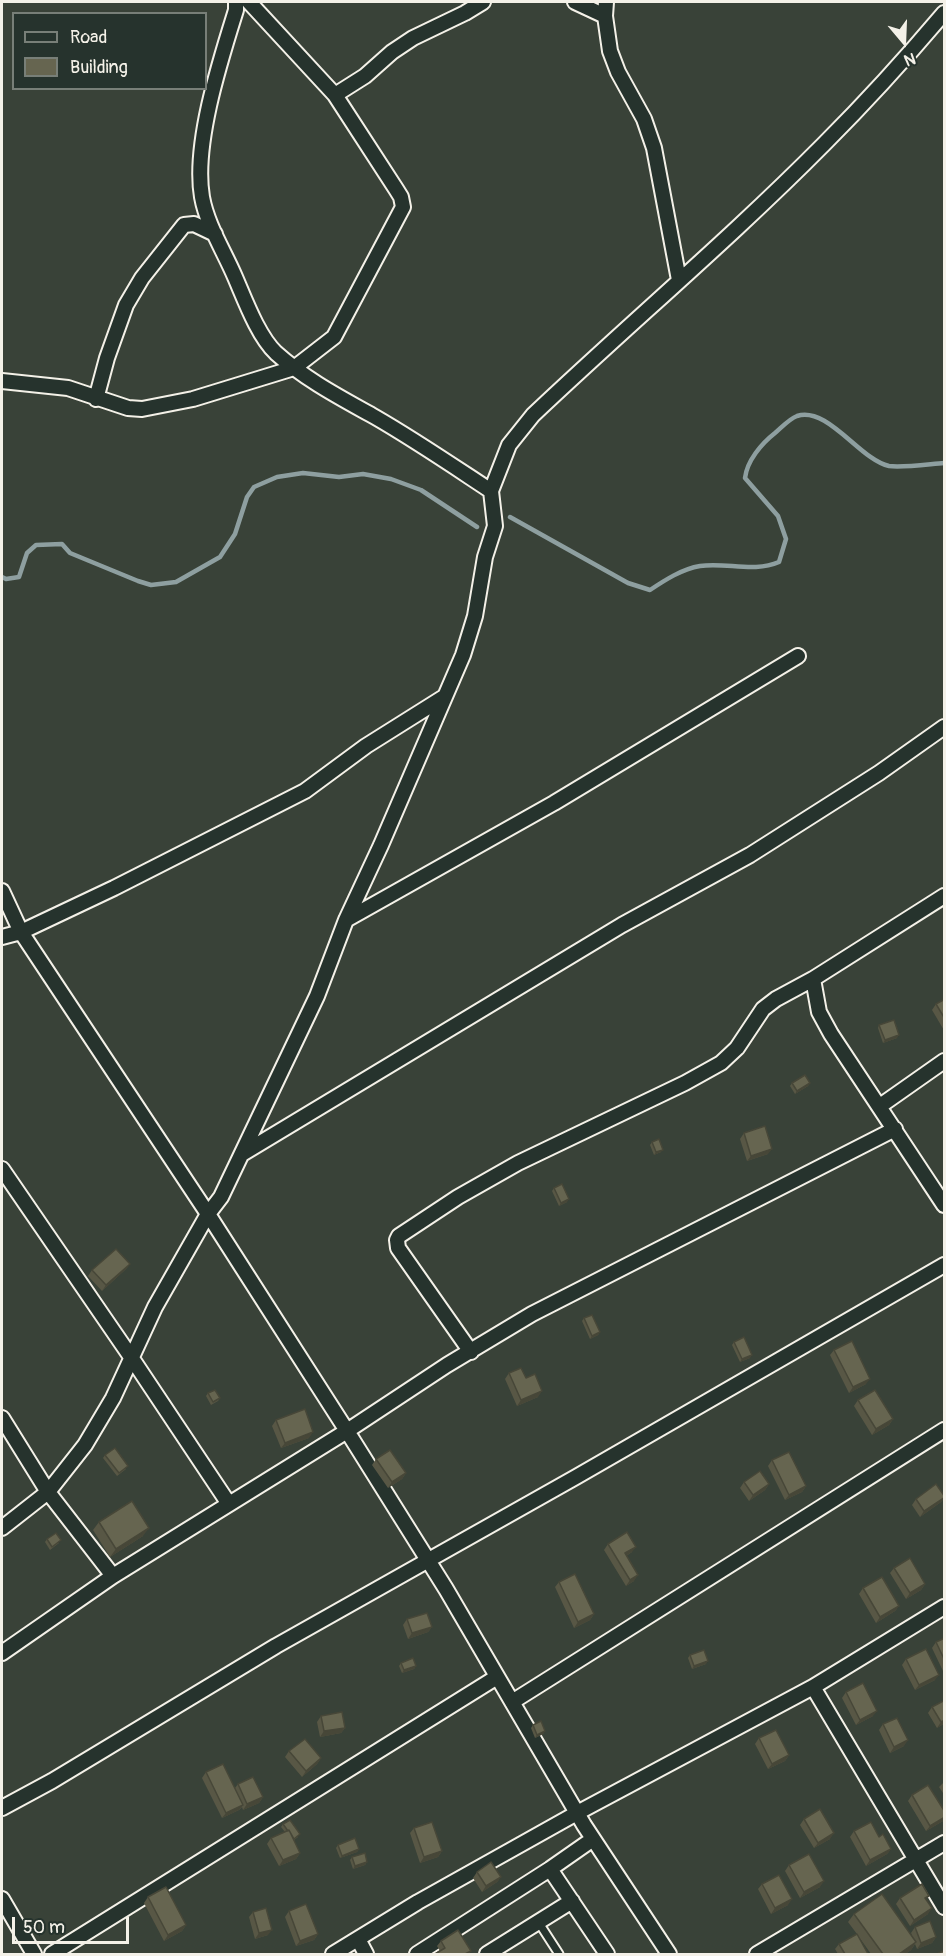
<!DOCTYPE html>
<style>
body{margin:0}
#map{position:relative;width:946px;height:1956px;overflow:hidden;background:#394238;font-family:Pangolin,sans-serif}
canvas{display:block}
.frame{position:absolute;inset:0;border:3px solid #f4f1e8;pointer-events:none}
.legend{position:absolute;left:12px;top:12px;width:195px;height:78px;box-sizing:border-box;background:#26332d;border:2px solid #787f78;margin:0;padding:8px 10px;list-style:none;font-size:18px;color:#f4f1e8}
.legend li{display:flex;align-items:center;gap:12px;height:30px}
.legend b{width:30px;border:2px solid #787f78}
.north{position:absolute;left:874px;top:12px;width:60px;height:60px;-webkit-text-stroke:4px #26332d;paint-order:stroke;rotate:161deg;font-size:16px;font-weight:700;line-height:24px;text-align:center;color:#f4f1e8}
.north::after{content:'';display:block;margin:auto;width:21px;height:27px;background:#f4f1e8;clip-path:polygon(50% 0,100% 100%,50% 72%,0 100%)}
.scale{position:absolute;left:12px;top:1917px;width:117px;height:27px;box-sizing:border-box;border:3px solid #f4f1e8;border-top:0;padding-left:8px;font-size:18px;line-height:21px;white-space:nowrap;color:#f4f1e8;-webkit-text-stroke:4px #26332d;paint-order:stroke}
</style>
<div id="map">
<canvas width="946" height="1956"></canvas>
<div class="frame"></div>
<ul class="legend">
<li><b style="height:8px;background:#26332d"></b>Road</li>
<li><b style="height:16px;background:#666550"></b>Building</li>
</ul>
<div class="north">N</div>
<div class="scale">50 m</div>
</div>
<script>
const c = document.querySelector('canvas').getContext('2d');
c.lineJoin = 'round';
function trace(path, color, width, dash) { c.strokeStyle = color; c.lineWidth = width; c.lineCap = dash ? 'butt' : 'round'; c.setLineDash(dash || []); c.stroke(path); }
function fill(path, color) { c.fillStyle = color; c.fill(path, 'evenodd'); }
trace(new Path2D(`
 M510 517 628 583 650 590C665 580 682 569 700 566 726 562 754 573 779 562L786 539 778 516 745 478C747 461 761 444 775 433 781 428 789 419 797 416 828 406 860 460 889 466 902 468 930 464 944 463
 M2 577 6 579 19 577 27 553 36 545 62 544 70 553 138 581 151 585 176 582 220 557 235 534 247 497 254 487 277 477 303 473 339 477 363 474 391 479 421 490 477 527`), '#8e9fa0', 4.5);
const lane = new Path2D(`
 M539 1923 559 1954`);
const street = new Path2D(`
 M236 2V10C220 61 193 145 202 197 207 225 224 251 235 277 245 300 258 336 276 353 306 380 341 398 375 417 415 440 453 466 491 491
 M249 2 335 95 365 76 392 52 413 38 465 13 483 2
 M575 2 605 16
 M606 2 605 16 610 51 618 72 644 119 654 148 679 280
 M2 381 68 388 128 408 142 409 193 399 294 368 334 337 403 207 401 197 396 189 335 95
 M96 399 107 358 126 305 142 278 184 225 194 224 215 234
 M2 891 21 932 208 1214 347 1431 446 1589 584 1825 669 1954
 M346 920 554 803 798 656
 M2 937 21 932 114 888 305 791 366 746 444 697
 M813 979 819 1012 831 1034 944 1205
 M880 1106 944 1061
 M242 1154 622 925 750 855 879 773 944 727
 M2 1169 131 1357 229 1504
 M471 1352 398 1248 397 1240 399 1236 458 1197 518 1163 685 1083 721 1063 737 1048 763 1009 776 999 813 979 944 896
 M2 1418 48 1492 113 1576
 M2 1528 48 1492 85 1445 113 1398 155 1307 208 1214 221 1197 317 996 346 920 381 845 463 655 475 616 485 557 495 526 491 491 509 445 533 415C629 324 731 238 824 144 866 102 906 58 944 13
 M2 1653 113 1576 347 1431 447 1365 532 1314 895 1129
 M813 1687 944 1907
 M512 1702 944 1430
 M2 1808 52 1781 276 1646 576 1477 944 1265
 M550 1869 607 1954
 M2 1899 34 1954
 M358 1939 366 1954
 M52 1954 497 1677
 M333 1954 418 1902 577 1813 813 1687 944 1607
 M417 1954 550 1869 593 1839
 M487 1954 572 1901
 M757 1954 944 1843`);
trace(lane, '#f4f1e8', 11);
trace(street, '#f4f1e8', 18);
trace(lane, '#26332d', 7);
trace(street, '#26332d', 14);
fill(new Path2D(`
 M945 999V1032L932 1010 936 1004Z
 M879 1025 897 1038 883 1043 878 1028Z
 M792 1083H810L808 1086 795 1094 790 1086Z
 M744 1133 768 1154 747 1161 740 1139Z
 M652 1142 661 1152 654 1155 650 1145Z
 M554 1188 567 1202 559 1206 552 1191Z
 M130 1264 126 1269 102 1291 88 1276 92 1270Z
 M584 1318 600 1332 598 1335 590 1339 582 1321Z
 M734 1342 750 1358 740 1362 732 1345Z
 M834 1350 866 1384 849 1393 830 1355Z
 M509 1373 526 1378 538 1397 517 1406 505 1379Z
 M208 1393 220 1398 218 1401 211 1405 206 1396Z
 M858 1400 893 1419 889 1425 872 1435 854 1406Z
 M276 1420 309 1438 281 1448 272 1426Z
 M105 1455 126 1469 117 1476 103 1458Z
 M376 1459 406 1473 402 1479 388 1488 372 1465Z
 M772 1460 806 1486 802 1492 785 1500 768 1466Z
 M744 1482 769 1484 765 1490 749 1501 740 1488Z
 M945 1497 941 1502 920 1517 912 1505 916 1499Z
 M99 1522 143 1536 110 1557 93 1530Z
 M47 1539 59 1543 50 1550 45 1542Z
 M608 1544 632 1552 626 1556 634 1581 626 1586 604 1550Z
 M894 1568 925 1584 921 1590 906 1599 890 1573Z
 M559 1582 594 1614 590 1620 574 1628 555 1587Z
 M863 1588 899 1606 895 1611 876 1623 859 1594Z
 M407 1619 432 1627 428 1632 408 1639 403 1625Z
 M945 1638V1671H943L932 1648 936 1642Z
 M690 1655 706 1664 692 1669 688 1658Z
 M906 1659 935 1680 915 1690 902 1665Z
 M401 1663 416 1666 414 1669 402 1673 399 1666Z
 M846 1692 873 1716 856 1725 842 1698Z
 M945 1700V1723L937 1728 928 1713 932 1707Z
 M321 1716 345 1728 341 1733 320 1737 317 1722Z
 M883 1724 904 1746 890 1753 879 1730Z
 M533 1725 545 1731 543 1734 535 1738 531 1728Z
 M759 1738 789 1755 785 1761 768 1769 755 1744Z
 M289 1751 321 1758 317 1764 302 1777 285 1757Z
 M206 1772 235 1788 238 1784 263 1797 259 1803 243 1810 242 1807 239 1810 222 1818 202 1778Z
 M945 1781V1796L939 1787Z
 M912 1795 945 1812V1819L943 1821 926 1831 908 1801Z
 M804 1819 830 1839 814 1848 800 1825Z
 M283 1824 298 1837 294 1840 300 1853 296 1859 279 1866 267 1844 271 1838 285 1832 281 1827Z
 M414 1828 442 1851 438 1857 420 1863 410 1833Z
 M854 1831 879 1837 891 1849 887 1854 866 1866 850 1837Z
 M338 1845 359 1849 357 1852 340 1858 336 1848Z
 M352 1857 367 1862 365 1865 353 1869 350 1860Z
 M789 1865 820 1887 800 1898 785 1871Z
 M477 1872 501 1877 497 1882 482 1892 473 1878Z
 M762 1884 788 1905 771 1914 758 1889Z
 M148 1897 186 1925 182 1931 164 1941 144 1903Z
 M900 1898 926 1899 928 1914 910 1926 896 1904Z
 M289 1911 318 1934 314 1940 296 1946 285 1917Z
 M253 1912 268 1935 255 1939 249 1917Z
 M854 1914 912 1935 911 1933 915 1927 936 1937 932 1943 917 1949 915 1944 911 1950 905 1954H871L859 1937 867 1954H838L835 1949 839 1944 857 1934 848 1922Z
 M441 1941 471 1951 468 1954H435L440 1951 437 1946Z`), '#585745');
fill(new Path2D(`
 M899 1035 897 1038 883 1043 885 1040Z
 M810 1083 808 1086 795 1094 797 1091Z
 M772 1149 768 1154 747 1161 751 1156Z
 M663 1150 661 1152 654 1155 656 1152Z
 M569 1199 567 1202 559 1206 561 1203Z
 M130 1264 126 1269 102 1291 106 1285Z
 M600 1332 598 1335 590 1339 592 1336Z
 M752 1355 750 1358 740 1362 742 1359Z
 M870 1379 866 1384 849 1393 853 1387Z
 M542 1391 538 1397 517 1406 521 1400Z
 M893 1419 889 1425 872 1435 876 1429Z
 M313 1432 309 1438 281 1448 285 1443Z
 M406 1473 402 1479 388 1488 392 1482Z
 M769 1484 765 1490 749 1501 753 1495Z
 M806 1486 802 1492 785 1500 789 1495Z
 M945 1497 941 1502 920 1517 924 1511Z
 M149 1528 143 1536 110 1557 116 1549Z
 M636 1547 632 1552 621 1559 625 1553Z
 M638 1575 634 1581 626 1586 630 1580Z
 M925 1584 921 1590 906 1599 910 1593Z
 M899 1606 895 1611 876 1623 880 1617Z
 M594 1614 590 1620 574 1628 578 1622Z
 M432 1627 428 1632 408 1639 412 1633Z
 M708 1661 706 1664 692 1669 694 1666Z
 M416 1666 414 1669 402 1673 404 1670Z
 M939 1675 935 1680 915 1690 919 1685Z
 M877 1711 873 1716 856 1725 860 1720Z
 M945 1720V1723L937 1728 941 1722Z
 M345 1728 341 1733 320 1737 324 1731Z
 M545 1731 543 1734 535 1738 537 1735Z
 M908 1740 904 1746 890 1753 894 1747Z
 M789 1755 785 1761 768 1769 772 1764Z
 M321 1758 317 1764 302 1777 306 1771Z
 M263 1797 259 1803 243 1810 247 1804Z
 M243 1805 239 1810 222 1818 226 1813Z
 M945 1817 943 1821 926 1831 930 1826Z
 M834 1833 830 1839 814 1848 818 1843Z
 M359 1849 357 1852 340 1858 342 1856Z
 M891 1849 887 1854 866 1866 870 1860Z
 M442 1851 438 1857 420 1863 424 1857Z
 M300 1853 296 1859 279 1866 283 1860Z
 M367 1862 365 1865 353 1869 355 1866Z
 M501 1877 497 1882 482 1892 486 1886Z
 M824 1881 820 1887 800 1898 804 1892Z
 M792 1899 788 1905 771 1914 775 1908Z
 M932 1908 928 1914 910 1926 914 1920Z
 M186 1925 182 1931 164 1941 168 1935Z
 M272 1930 268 1935 255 1939 259 1933Z
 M318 1934 314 1940 296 1946 300 1941Z
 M936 1937 932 1943 917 1949 921 1943Z
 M916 1942 911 1950 905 1954H899Z`), '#474738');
const building = new Path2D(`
 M945 999V1019L936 1004Z
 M894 1020 899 1035 885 1040 879 1025Z
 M805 1075 810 1083 797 1091 792 1083Z
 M765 1126 772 1149 751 1156 744 1133Z
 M659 1139 663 1150 656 1152 652 1142Z
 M562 1184 569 1199 561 1203 554 1188Z
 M116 1249 130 1264 106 1285 92 1270Z
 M592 1315 600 1332 592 1336 584 1318Z
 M744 1337 752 1355 742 1359 734 1342Z
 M852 1341 870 1379 853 1387 834 1350Z
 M521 1368 526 1378 535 1374 542 1391 521 1400 509 1373Z
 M215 1390 220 1398 213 1402 208 1393Z
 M875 1390 893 1419 876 1429 858 1400Z
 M305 1409 313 1432 285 1443 276 1420Z
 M115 1448 128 1466 119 1473 105 1455Z
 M390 1450 406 1473 392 1482 376 1459Z
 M789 1452 806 1486 789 1495 772 1460Z
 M760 1471 769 1484 753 1495 744 1482Z
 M936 1484 945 1497 924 1511 916 1499Z
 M132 1501 149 1528 116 1549 99 1522Z
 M627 1532 636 1547 625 1553 638 1575 630 1580 608 1544Z
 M56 1533 61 1540 52 1547 47 1539Z
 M910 1558 925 1584 910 1593 894 1568Z
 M575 1574 594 1614 578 1622 559 1582Z
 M882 1577 899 1606 880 1617 863 1588Z
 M427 1613 432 1627 412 1633 407 1619Z
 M945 1638V1661L936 1642Z
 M926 1649 939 1675 919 1685 906 1659Z
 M704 1650 708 1661 694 1666 690 1655Z
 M413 1658 416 1666 404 1670 401 1663Z
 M863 1683 877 1711 860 1720 846 1692Z
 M945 1700V1720L941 1722 932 1707Z
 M342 1712 345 1728 324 1731 321 1716Z
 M897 1718 908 1740 894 1747 883 1724Z
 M541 1721 545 1731 537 1735 533 1725Z
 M776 1730 789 1755 772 1764 759 1738Z
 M305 1739 321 1758 306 1771 289 1751Z
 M223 1764 243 1805 226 1813 206 1772Z
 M253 1777 263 1797 247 1804 238 1784Z
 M928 1785 945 1812V1817L930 1826 912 1795Z
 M820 1809 834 1833 818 1843 804 1819Z
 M290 1820 300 1834 294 1839 289 1830 288 1831 283 1824Z
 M432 1822 442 1851 424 1857 414 1828Z
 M871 1822 879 1837 883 1834 891 1849 870 1860 854 1831Z
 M289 1830 300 1853 283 1860 271 1838Z
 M355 1838 359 1849 342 1856 338 1845Z
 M365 1853 367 1862 355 1866 352 1857Z
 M809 1854 824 1881 804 1892 789 1865Z
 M491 1862 501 1877 486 1886 477 1872Z
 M779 1875 792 1899 775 1908 762 1884Z
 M922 1884 929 1896 925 1898 932 1908 914 1920 900 1898Z
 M166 1887 186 1925 168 1935 148 1897Z
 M882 1894 916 1942 899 1954H883L854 1914Z
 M306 1904 318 1934 300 1941 289 1911Z
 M266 1908 272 1930 259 1933 253 1912Z
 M930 1921 936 1937 921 1943 915 1927Z
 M458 1930 471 1951 465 1954H435L445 1948 441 1941Z
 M857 1934 868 1954H845L839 1944Z
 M945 1950V1954H937Z`);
fill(building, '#666550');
trace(building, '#474738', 1.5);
</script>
